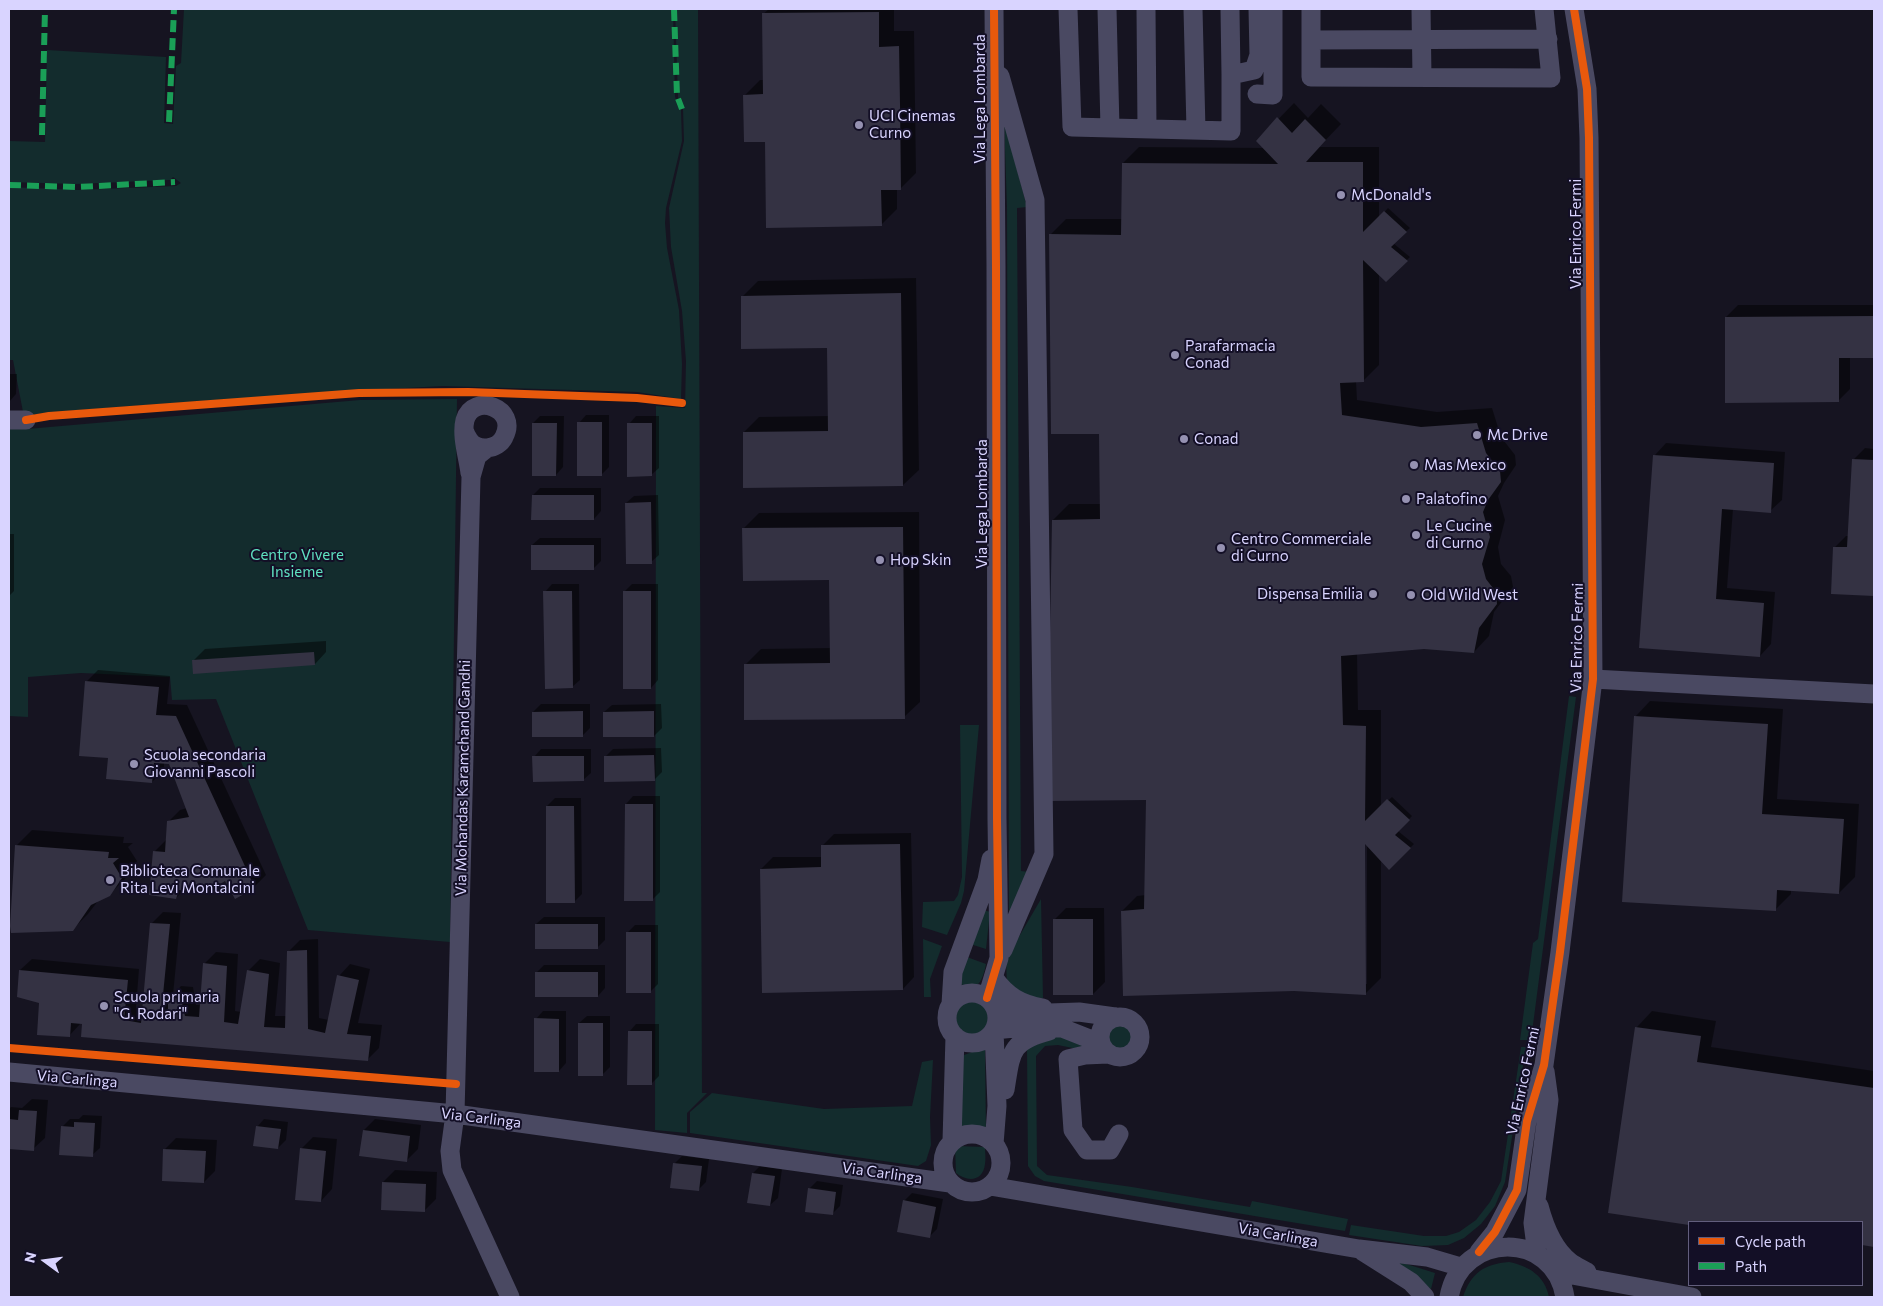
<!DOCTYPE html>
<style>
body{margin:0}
#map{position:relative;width:1883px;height:1306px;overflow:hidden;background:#161421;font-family:Commissioner,sans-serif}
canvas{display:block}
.frame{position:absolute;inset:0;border:10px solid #d9d4ff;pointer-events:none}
.legend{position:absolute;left:1688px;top:1221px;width:175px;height:65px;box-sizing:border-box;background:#130f26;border:1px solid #625e7d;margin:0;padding:6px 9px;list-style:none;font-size:15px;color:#d9d4ff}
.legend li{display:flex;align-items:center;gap:10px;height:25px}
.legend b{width:25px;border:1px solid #625e7d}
.north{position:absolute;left:20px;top:1236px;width:50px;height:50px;-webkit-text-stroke:4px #130f26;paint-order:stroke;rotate:284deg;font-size:14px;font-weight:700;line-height:20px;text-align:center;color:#d9d4ff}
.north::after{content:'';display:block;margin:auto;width:18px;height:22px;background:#d9d4ff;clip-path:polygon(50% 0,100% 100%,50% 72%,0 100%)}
</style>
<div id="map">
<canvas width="1883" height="1306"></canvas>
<div class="frame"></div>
<ul class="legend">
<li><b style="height:6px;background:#e8590c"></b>Cycle path</li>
<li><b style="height:6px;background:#1a9f57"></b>Path</li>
</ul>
<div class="north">N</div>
</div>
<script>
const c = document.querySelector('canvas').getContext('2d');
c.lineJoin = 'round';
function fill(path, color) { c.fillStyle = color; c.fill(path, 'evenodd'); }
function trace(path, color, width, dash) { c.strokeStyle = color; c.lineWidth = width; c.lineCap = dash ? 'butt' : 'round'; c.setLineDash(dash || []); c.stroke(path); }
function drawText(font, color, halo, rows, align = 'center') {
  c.font = font + ' Commissioner,sans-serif'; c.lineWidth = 4; c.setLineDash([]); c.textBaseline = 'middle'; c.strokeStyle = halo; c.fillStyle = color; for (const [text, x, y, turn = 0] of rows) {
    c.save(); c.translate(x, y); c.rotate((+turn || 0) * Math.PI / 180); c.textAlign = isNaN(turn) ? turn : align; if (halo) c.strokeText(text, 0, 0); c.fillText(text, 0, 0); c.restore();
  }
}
fill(new Path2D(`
 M184 9H673L675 96 677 105 681 110 682 141 666 208 665 223 667 248 679 310 682 364 681 399 637 392 443 386 350 391 117 407 43 413 24 417 13 360H9V187L78 190 176 186 181 183 173 177 170 180 76 184 9 182V141L45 142 47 50 166 57 164 123 173 124 176 66 181 63Z
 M675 9H698L702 1093H707L687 1113V1133L655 1130 656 406 685 408 686 361 682 311 671 247 669 208 684 141 683 109 678 97Z
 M1004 120 1027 207 1017 208 1021 871 1030 872 1009 921 1007 207Z
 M457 399 450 942 308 930 216 699 172 700 170 677 81 673 28 677V717L9 716V429H27L360 400Z
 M1569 696 1576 697 1531 1040H1520L1533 943 1538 939Z
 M960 725H979L964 891 961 903 947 935 922 927 923 902 954 901 958 895 962 877Z
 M1041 899 1043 998H1030L1007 986 1006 959Z
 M984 910 990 912 986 949 970 944Z
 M923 939 942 946 930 979 931 997H924Z
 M964 956 986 964C983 980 977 996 958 982Z
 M953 1017a19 19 0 1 1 38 0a19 19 0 1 1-38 0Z
 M1106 1037a13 13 0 1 1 26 0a13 13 0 1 1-26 0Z
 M1056 1037H1069L1083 1046 1082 1050 1058 1045 1045 1046 1036 1056 1037 1166 1047 1175 1132 1187 1250 1207 1252 1201 1348 1219 1345 1231 1044 1181 1035 1176 1028 1166 1027 1048Z
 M985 1047 986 1138C977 1134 970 1134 960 1136L959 1057Z
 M1521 1047H1526L1505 1182 1495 1206 1481 1224 1464 1238 1448 1245 1422 1246 1349 1235 1351 1225 1424 1236H1446L1459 1232 1476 1220 1490 1202 1501 1181Z
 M933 1060 930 1117 931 1145 926 1161 918 1166 690 1133V1112L712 1093 824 1109 912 1106 922 1062Z
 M955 1146 985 1147C985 1153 986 1159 985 1164 983 1182 967 1182 956 1173Z
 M1384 1257 1435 1273 1431 1289Z
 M1509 1262C1529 1266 1545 1276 1549 1297H1463C1471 1273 1484 1264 1509 1262Z`), '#132c2d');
fill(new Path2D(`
 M769 9H894V31H914L916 173 900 189H897V209L881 225 766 141 745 95 760 80H764L763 14Z
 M1294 103 1308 118 1321 104 1341 124 1319 147H1379V218L1388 208 1410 228 1393 243 1410 257 1386 280 1379 274V365L1363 381H1356L1357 400 1437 412 1492 408 1501 437 1515 455 1516 465 1504 483 1498 496 1505 520 1498 547 1501 564 1511 576 1513 587 1494 612 1489 636 1474 652 1424 648 1357 653 1358 710H1381V807L1392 797 1412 816 1398 831 1414 844 1389 869 1381 860V978L1365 994 1122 911 1137 896 1146 895 1147 799 1053 520 1069 504H1101V432L1051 234 1066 219H1122L1123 163 1139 147 1265 148 1257 141ZM1365 842 1367 845V984H1365Z
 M916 278 919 470 903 485 744 432 759 417 829 416V347L742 297 758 281Z
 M1738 305H1874V357H1850V389L1838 401 1726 317Z
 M9 374H17L16 394 9 402Z
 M586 415H609V467L602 474 579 423Z
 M540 416H564L563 467 556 475 533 423Z
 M636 416H659V468L651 475 629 424Z
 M1666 443 1785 452 1782 500 1770 511 1733 509 1727 588 1775 592 1771 644 1760 656 1641 647 1655 455Z
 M1865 448 1874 449V595L1832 593 1835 547 1846 536H1849L1853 460Z
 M540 488H601V511L594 519 533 495Z
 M658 495 659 555 651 562 626 503 634 496Z
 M919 512 920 702 904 717 745 665 761 649 831 648 830 579 743 529 759 513Z
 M9 534H14V591L9 596Z
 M540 538H601V561L593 569 532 545Z
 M552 584H579L580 680 572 687 545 592Z
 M632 584H658V680L651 688 624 592Z
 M326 641V652L315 664 193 661 205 649Z
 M98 670 170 676 167 704 187 705 266 875 254 887 225 879 184 890 176 898 154 852 166 840 169 821 180 810 187 808 170 763H164V770L152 782 109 757 86 682Z
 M1650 701 1783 709 1777 799 1859 804 1855 877 1839 893 1791 890V894L1775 910 1635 717Z
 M541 704H590V728L583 735 533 712Z
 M661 704 662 728 654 736 604 712 612 705Z
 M661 748 662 772 654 780 605 757 613 749Z
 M541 749H591V773L583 780 534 757Z
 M633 796H660V892L652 900 626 804Z
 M555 798H581L582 894 574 902 547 806Z
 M32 830 124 837 123 843H133L128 847 137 861 125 879 109 895 98 901 88 914 72 930 16 846Z
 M911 833 914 977 903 989 761 869 773 857H822V846L834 834Z
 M1066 908H1104L1105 982 1093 994 1054 920Z
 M163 912 181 913 173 995 181 986 193 987 196 1005H201L204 964 216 952 238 954 235 1011 241 1012 248 971 260 959 280 963 275 1016H287L288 952 300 940 318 939 319 1018 329 1020 339 976 350 964 370 969 358 1023 382 1025 379 1048 367 1060 81 1023 69 1036 41 1003 20 970 32 959 139 969 136 1008 143 1010 151 924Z
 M544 917H605V940L597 948 536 924Z
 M635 925H658V984L650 992 628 932Z
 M544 965H605V988L598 996 537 972Z
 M543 1011H566V1063L559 1071 536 1019Z
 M1652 1011 1716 1021 1711 1047 1874 1071V1246L1862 1244V1222L1689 1223 1609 1212 1637 1027Z
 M587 1016H610V1067L602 1075 579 1023Z
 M636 1024H659V1076L652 1083 629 1032Z
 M32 1099 48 1100 45 1138 33 1149 9 1147V1109L11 1107 22 1108Z
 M83 1115 102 1116 100 1148 92 1155 62 1127 70 1119H79Z
 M264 1119 288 1122 286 1140 278 1148 257 1127Z
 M375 1119 421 1125 418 1149 406 1161 364 1130Z
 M313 1137 337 1139 332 1189 321 1201 301 1149Z
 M176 1138 217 1140 215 1171 204 1182 165 1149Z
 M682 1156 709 1159 706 1182 698 1190 675 1163Z
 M760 1166 782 1169 778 1198 770 1205 753 1173Z
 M395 1170 437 1172 436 1199 424 1211 383 1182Z
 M817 1181 843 1185 840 1206 832 1214 809 1189Z
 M912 1193 943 1199 937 1229 929 1237 904 1201Z`), '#0007');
fill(new Path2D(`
 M879 12V47L899 46 900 104 901 190H881L882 226 766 228 765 142H744L743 95 763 94 762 13Z
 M1277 117 1292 133 1305 119 1326 140 1306 162H1363V232L1384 211 1407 232 1391 247 1408 261 1386 282 1363 260 1364 382 1340 383 1342 415 1421 427 1477 423 1486 453 1500 471 1501 482 1488 500 1483 512 1490 537 1482 564 1486 579 1496 592 1497 604 1479 628 1474 653 1424 649 1341 656 1343 725 1366 726 1365 821 1387 799 1410 820 1395 835 1411 848 1389 870 1365 844 1366 995 1294 991 1123 996 1121 911 1144 909 1146 800 1047 801 1052 520 1100 519 1099 434H1051L1049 234 1121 235 1122 163 1278 164 1256 141Z
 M901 293 903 486 743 488V432L828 431 827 348 741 349V296Z
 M1874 316V358H1839V402L1725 403V317Z
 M577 422H602V476H577Z
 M532 423H557L556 476H532Z
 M627 423H652V476L627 477Z
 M1653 455 1774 463 1771 513 1722 509 1716 599 1764 603 1760 657 1639 648Z
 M1852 459 1874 460V596L1831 594 1833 547H1847Z
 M532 495H594V520H531Z
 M651 502 652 564H626L625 503Z
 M903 527 905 719 744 720V664L830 663 829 580 743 581 742 528Z
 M531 545H594V570H531Z
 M543 591H572L573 688 545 689Z
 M623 591H651V689H623Z
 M314 652 315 665 193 674 192 660Z
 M85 681 159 687 156 715 176 716 255 888 235 899 225 881 204 894 179 890 176 899 149 895 153 851 165 852 167 821 189 817 169 764 154 763 152 783 106 779 108 758 79 756Z
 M583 711V737H532V712Z
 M654 711V737H603V712Z
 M1634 716 1768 724 1762 814 1844 819 1839 894 1777 890 1776 911 1622 902Z
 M654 755 655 781 604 782V756Z
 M532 756H584V781L533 782Z
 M625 804H653V901H624Z
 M546 806H574L575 903H546Z
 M900 844 903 990 762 993 760 869 821 867V845Z
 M15 845 109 852 108 858H119L113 863 122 878 110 896 91 905 73 931 11 933 10 926Z
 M1053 919H1093V995H1053Z
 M150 923 170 924 161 1015H168V997L181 999 185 1016 199 1017 203 963 227 966 224 1022 238 1024 247 970 269 974 264 1027 285 1028 287 951 307 950 308 1029 325 1033 337 975 359 980 347 1034 371 1036 368 1061 81 1037 82 1024 71 1023 70 1037 37 1035 39 1003 17 997 19 970 128 980 124 1020 141 1023Z
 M535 924H598V949H535Z
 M626 932H651V993H626Z
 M535 972H598V997H535Z
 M534 1018 559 1019V1072H534Z
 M578 1023H603V1076H578Z
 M1635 1027 1701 1036 1697 1062 1874 1088V1247L1862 1245V1222H1689V1225L1608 1213Z
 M628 1031H652V1085H627Z
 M19 1110 37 1111 34 1151 9 1149V1119L18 1120Z
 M74 1122 95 1123 93 1157 59 1155 61 1126 74 1127Z
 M256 1126 281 1129 278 1149 253 1146Z
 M363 1130 410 1136 407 1162 359 1156Z
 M300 1148 326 1151 321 1202 295 1200Z
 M163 1149 206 1151 204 1183 162 1181Z
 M673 1163 702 1166 699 1191 670 1188Z
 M752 1173 775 1176 770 1206 747 1203Z
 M382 1182 426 1184 425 1212 381 1210Z
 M808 1188 836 1192 833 1215 805 1212Z
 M903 1200 936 1207 930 1238 897 1232Z`), '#343243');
trace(new Path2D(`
 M1068 9 1072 127 1231 131V75L1254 70 1259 55 1258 9
 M1107 9 1110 128
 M1146 9 1147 129
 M1193 9 1196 130
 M1230 9 1231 75
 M1311 9V77L1551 78 1544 9
 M1421 9 1422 77
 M1311 40 1548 39
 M1000 76 1035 200 1044 854 1003 950
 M1257 94 1273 95V9
 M9 420H26
 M464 430C465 433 467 437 469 440 477 452 498 450 504 437 519 408 473 392 465 420 461 436 468 457 470 473
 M487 448 477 456 471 477 455 1114 450 1151 452 1170 510 1297
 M1593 679 1874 694
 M994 978C1007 996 1020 1004 1043 1008
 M947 1018a25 25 0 1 1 50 0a25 25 0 1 1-50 0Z
 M987 998 999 958 997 819 996 266 994 9
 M951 1004 953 972 987 880 991 859
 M995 1008 1019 1014 1079 1012 1115 1017
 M1100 1037a20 20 0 1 1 40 0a20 20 0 1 1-40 0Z
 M1108 1054 1085 1055 1068 1059 1073 1130 1087 1150H1110L1119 1134
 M9 1072 455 1114 950 1183
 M1005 1090C1011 1054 1009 1041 1049 1031
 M943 1163a29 29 0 1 1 58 0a29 29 0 1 1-58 0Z
 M952 1141 955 1036
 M994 1144 997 1106 994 1030 1025 1027 1062 1028 1100 1043
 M990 1186 1359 1249 1427 1257 1461 1267
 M1539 1206C1544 1225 1553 1249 1570 1262 1575 1266 1582 1269 1587 1272
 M1362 1251 1411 1282 1425 1297
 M1479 1252 1495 1232 1517 1190 1527 1121 1544 1065 1560 952 1593 679 1589 138 1587 89 1574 9
 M1537 1254 1533 1223 1549 1100 1545 1071
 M1553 1268 1572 1275 1692 1297
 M1449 1297C1461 1231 1554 1230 1565 1297`), '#4a4962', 19);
trace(new Path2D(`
 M674 9 677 96 682 109
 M169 122 174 9
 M42 135 45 9
 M9 185 77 187 175 182`), '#1a9f57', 6, [12, 6]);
trace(new Path2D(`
 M26 420 49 416 359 393 468 392 637 398 682 403
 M987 998 999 958 997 819 996 266 994 9
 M9 1048 456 1084
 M1479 1252 1495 1232 1517 1190 1527 1121 1544 1065 1560 952 1593 679 1589 138 1587 89 1574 9`), '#e8590c', 8);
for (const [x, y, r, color] of [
 [859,125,5,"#9591b1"],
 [1341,195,5,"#9591b1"],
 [1175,355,5,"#9591b1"],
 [1477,435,5,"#9591b1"],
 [1184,439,5,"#9591b1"],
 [1414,465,5,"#9591b1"],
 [1406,499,5,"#9591b1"],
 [1416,535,5,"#9591b1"],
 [1221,548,5,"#9591b1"],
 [880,560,5,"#9591b1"],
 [1373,594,5,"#9591b1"],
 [1411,595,5,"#9591b1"],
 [134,764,5,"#9591b1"],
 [110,880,5,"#9591b1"],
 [104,1006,5,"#9591b1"]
]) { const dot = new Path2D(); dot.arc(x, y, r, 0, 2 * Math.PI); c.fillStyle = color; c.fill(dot); trace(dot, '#130f26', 2); }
drawText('15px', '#d9d4ff', '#130f26', [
 ["Via Lega Lombarda",980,99,-90],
 ["Via Enrico Fermi",1576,234,-90],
 ["Via Lega Lombarda",982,504,-90],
 ["Via Enrico Fermi",1577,638,-89],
 ["Via Mohandas Karamchand Gandhi",463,778,-89],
 ["Via Carlinga",77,1079,5],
 ["Via Enrico Fermi",1523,1081,-78],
 ["Via Carlinga",481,1118,7],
 ["Via Carlinga",882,1173,8],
 ["Via Carlinga",1278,1235,10]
]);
drawText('15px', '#d9d4ff', '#130f26', [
 ["UCI Cinemas",869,116],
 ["Curno",869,133],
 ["McDonald's",1351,195],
 ["Parafarmacia",1185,346],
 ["Conad",1185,363],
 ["Mc Drive",1487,435],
 ["Conad",1194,439],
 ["Mas Mexico",1424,465],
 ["Palatofino",1416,499],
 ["Le Cucine",1426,526],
 ["di Curno",1426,543],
 ["Centro Commerciale",1231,539],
 ["di Curno",1231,556],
 ["Hop Skin",890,560],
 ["Dispensa Emilia",1363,594,"right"],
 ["Old Wild West",1421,595],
 ["Scuola secondaria",144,755],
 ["Giovanni Pascoli",144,772],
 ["Biblioteca Comunale",120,871],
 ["Rita Levi Montalcini",120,888],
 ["Scuola primaria",114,997],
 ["\"G. Rodari\"",114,1014]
], 'left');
drawText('15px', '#5fe0c0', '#130f26', [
 ["Centro Vivere",297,555],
 ["Insieme",297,572]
]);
</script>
